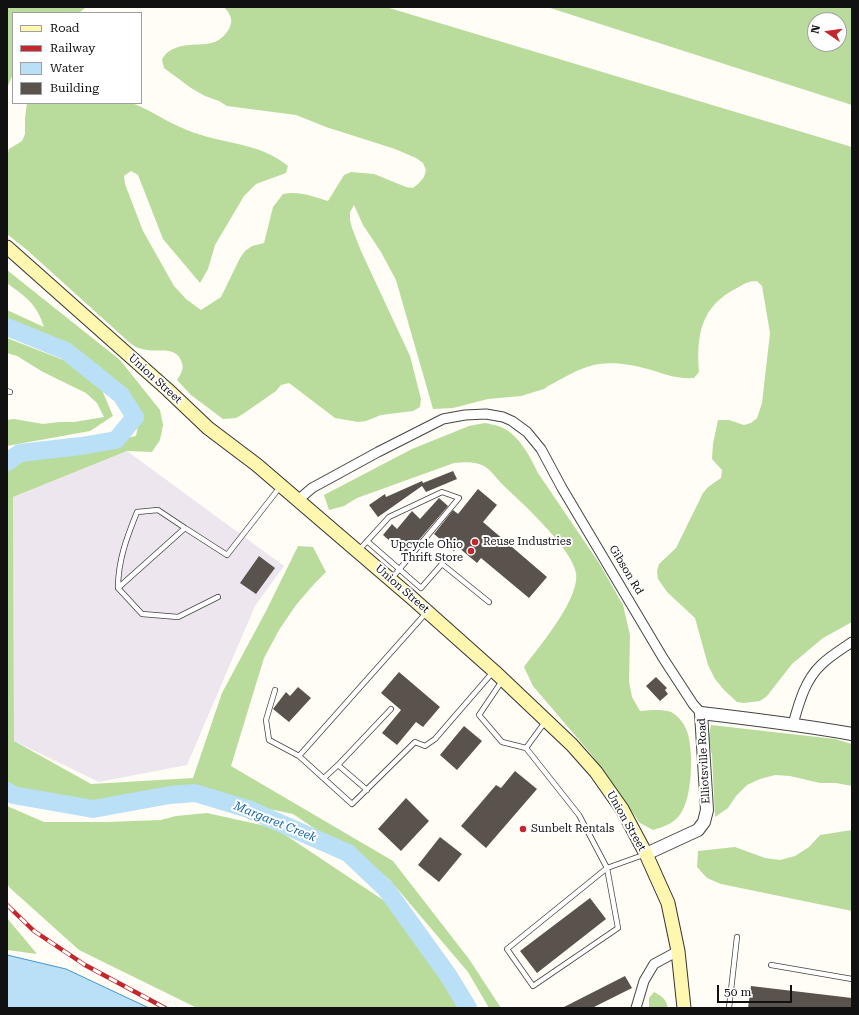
<!DOCTYPE html>
<style>
body{margin:0}
#map{position:relative;width:859px;height:1015px;overflow:hidden;background:#fffdf5;font-family:"Roboto Serif",serif}
canvas{display:block}
.frame{position:absolute;inset:0;border:8px solid #111;pointer-events:none}
.legend{position:absolute;left:12px;top:12px;width:130px;height:92px;box-sizing:border-box;background:#fff;border:1px solid #a0a0a0;margin:0;padding:5px 7px;list-style:none;font-size:12px;color:#111}
.legend li{display:flex;align-items:center;gap:8px;height:20px}
.legend b{width:20px;border:1px solid #a0a0a0}
.north{position:absolute;left:807px;top:12px;width:40px;height:40px;box-sizing:border-box;background:#fff;border:1px solid #a0a0a0;border-radius:50%;rotate:283deg;font-size:11px;font-weight:700;line-height:16px;text-align:center;color:#111}
.north::after{content:'';display:block;margin:auto;width:14px;height:18px;background:#c4262e;clip-path:polygon(50% 0,100% 100%,50% 72%,0 100%)}
.scale{position:absolute;left:717px;top:985px;width:75px;height:18px;box-sizing:border-box;border:2px solid #111;border-top:0;padding-left:5px;font-size:12px;line-height:14px;white-space:nowrap;color:#111;-webkit-text-stroke:3px #fff;paint-order:stroke}
</style>
<div id="map">
<canvas width="859" height="1015"></canvas>
<div class="frame"></div>
<ul class="legend">
<li><b style="height:5px;background:#fff6b0"></b>Road</li>
<li><b style="height:5px;background:#c4262e"></b>Railway</li>
<li><b style="height:11px;background:#b9e0f7"></b>Water</li>
<li><b style="height:11px;background:#5a524d"></b>Building</li>
</ul>
<div class="north">N</div>
<div class="scale">50 m</div>
</div>
<script>
const c = document.querySelector('canvas').getContext('2d');
c.lineJoin = 'round';
function fill(path, color) { c.fillStyle = color; c.fill(path, 'evenodd'); }
function trace(path, color, width, dash) { c.strokeStyle = color; c.lineWidth = width; c.lineCap = dash ? 'butt' : 'round'; c.setLineDash(dash || []); c.stroke(path); }
function drawText(font, color, halo, rows, align = 'center') {
  c.font = font + ' "Roboto Serif",serif'; c.lineWidth = 4; c.setLineDash([]); c.textBaseline = 'middle'; c.strokeStyle = halo; c.fillStyle = color; for (const [text, x, y, turn = 0] of rows) {
    c.save(); c.translate(x, y); c.rotate((+turn || 0) * Math.PI / 180); c.textAlign = isNaN(turn) ? turn : align; if (halo) c.strokeText(text, 0, 0); c.fillText(text, 0, 0); c.restore();
  }
}
fill(new Path2D(`
 M127 451 284 566 255 606 187 765 99 782 14 741 13 497Z`), '#eee6ef');
fill(new Path2D(`
 M7 7H86L79 13H13V74L7 88Z
 M224 7H386L852 147V622L823 638 792 664 767 696 760 701 744 703 737 702 725 691 715 679 708 665 695 618 667 592 658 579 657 571 659 564 676 548 703 493 708 487 721 478 722 470 712 459 713 444 718 420H729L744 425 751 423 757 418 762 403 770 333 762 286 757 281C748 281 744 284 737 288 701 306 696 335 699 372L694 378C675 379 665 374 648 369 629 364 607 360 587 367 574 371 560 380 548 386L544 389 521 396 488 399 453 408 433 409 396 280 381 252 363 225 354 205 350 212V220L352 228 361 251 410 356 421 399 420 407 413 411 381 415 366 421 358 422 335 418 289 383 281 385 276 391 243 414 236 418 223 419 191 395 177 380C181 374 184 369 182 363 177 346 160 352 147 350 140 349 135 347 130 343L27 250 7 234V155L9 149 22 141 25 134V118L27 103H132C151 110 168 123 187 130 220 144 260 142 288 166L286 173 256 184 244 196 215 245 208 269 200 283 163 239 138 175 131 171 124 176 125 184 143 231 174 286 186 299 201 310 221 297 240 258 245 251 252 246 264 243 273 207 283 194C300 191 311 196 328 201L344 175 351 172 374 174 406 187 413 188 419 183 424 177 426 170 423 163 416 158 395 149 326 127 296 115 227 106 219 101 205 96 191 88 164 68 162 60C165 53 170 50 178 47 197 41 216 51 229 29 234 19 230 14 224 7Z
 M547 7H852V105ZM815 20H839V44H815Z
 M7 270 120 360 160 410 163 425 160 440 152 452 127 451 13 497 14 741 91 784 193 778 222 693 266 611 298 546 313 547 326 572 315 583 296 605 279 630 264 658 231 766 393 861 469 959 501 1008H489L468 972 389 879 293 814 222 799 193 791 107 806 32 794 7 782V468L18 463 57 452 136 436 139 420 137 404 98 365 7 320V310L44 327C36 303 27 298 7 283Z
 M7 338 66 361 80 369 102 390 113 416 90 431 7 446V420L14 419 43 424 59 422H74L104 417 97 403 86 393 43 372 17 356 7 353Z
 M485 423C490 424 496 425 501 427 519 435 530 456 538 473L599 563 623 605 630 635 629 682 632 697 640 711C650 710 662 709 671 712 680 716 688 729 689 739 693 757 692 801 679 816 672 824 663 827 653 830L640 823 591 754 533 686 524 667C539 647 580 599 576 573 572 548 522 503 503 485 497 479 491 470 484 466 474 461 464 462 454 463L357 498 344 506 329 510 324 495 412 449 469 426Z
 M711 725 835 739 852 744V786L836 783H820L790 776 775 775 760 779 747 785 736 796 728 808 715 817 712 755 708 740Z
 M7 806 44 822H107L161 820 176 816 207 813 275 828 392 906 466 1008H197L79 950 10 888 7 884Z
 M852 830V911L721 884 707 878 697 867 698 851 735 847 765 858 780 860 795 856 809 847 820 835Z
 M7 918 37 954 7 950Z
 M654 992C662 996 666 999 668 1008H649V998Z`), '#b9dc9c');
const water = new Path2D(`
 M7 955 66 969 149 1008H7Z`);
fill(water, '#b9e0f7');
trace(water, '#3f96cf', 1);
trace(new Path2D(`
 M7 327 66 351 121 395 135 417 116 440 81 446 20 453 7 462
 M7 791 13 795 93 809 170 795 195 793 248 809 348 853 386 889 448 975 468 1008`), '#b9e0f7', 18);
fill(new Path2D(`
 M453 471 457 479 426 492 422 486 378 517 369 505 385 494 386 497 422 481 423 483Z
 M478 489 497 505 483 522 547 577 529 598 481 558 477 563 458 547 454 551 434 534 453 510 458 514Z
 M439 498 448 506 406 555 383 535 392 524 397 529 412 511 420 519Z
 M259 556 275 568 256 594 240 583Z
 M399 672 440 707 423 727 416 722 397 745 382 733 401 710 381 693Z
 M656 677 667 688 665 690 668 694 660 701 646 686Z
 M298 687 311 698 289 722 273 709 286 692 290 696Z
 M464 726 482 741 457 770 440 755Z
 M515 771 537 789 486 848 461 826 496 785 501 788Z
 M406 798 429 821 401 851 378 829Z
 M440 837 462 854 439 882 418 865Z
 M590 898 606 919 537 973 520 951Z
 M625 976 632 988 592 1008H562Z
 M751 986 852 998V1008H748Z`), '#5a524d');
const service = new Path2D(`
 M7 391 10 392
 M367 541 421 588 442 564 489 602
 M359 550 389 517 442 492 459 498 392 578
 M118 588C118 560 127 537 137 512L158 510 185 528
 M218 597 178 617 142 614 118 588 185 528 227 555 280 487
 M426 613 299 756 352 804 415 742 425 746 435 739 493 672
 M502 681 479 715 502 742 526 748
 M275 690 266 720 269 740 299 756
 M545 722 526 748 579 815 607 868 646 854
 M338 765 367 790
 M324 778 338 765 391 709
 M607 868 618 928 533 986 507 949Z
 M771 965 852 979
 M729 1008 737 937`);
const minor = new Path2D(`
 M298 500 312 488 378 452 443 419 465 415 486 414 503 417 512 421 527 432 541 449 562 488 663 658 693 704 701 713
 M793 724C799 703 805 680 821 665 830 656 842 649 852 642
 M636 1008 644 981 654 964 678 951`);
const tertiary = new Path2D(`
 M646 854 698 830 704 822 707 810 701 713C752 719 802 725 852 734`);
const secondary = new Path2D(`
 M7 247 168 390 208 428 257 465 412 598 494 671 572 745 596 772 622 809 646 854 668 903 678 951 684 1008`);
trace(service, '#444', 6);
trace(minor, '#444', 11);
trace(tertiary, '#444', 14);
trace(secondary, '#333', 15);
trace(service, '#fff', 4.5);
trace(minor, '#fff', 9);
trace(tertiary, '#fff', 12);
trace(secondary, '#fff6b0', 13);
const rail = new Path2D(`
 M7 905 34 931 85 965 165 1008`);
trace(rail, '#c4262e', 4.5);
trace(rail, '#fff', 3, [9]);
for (const [x, y, r, color] of [
 [475,542,4,"#c4262e"],
 [471,551,4,"#c4262e"],
 [523,829,4,"#c4262e"]
]) { const dot = new Path2D(); dot.arc(x, y, r, 0, 2 * Math.PI); c.fillStyle = color; c.fill(dot); trace(dot, '#fff', 1.5); }
drawText('11px', '#111', '#fff', [
 ["Union Street",155,379,42],
 ["Gibson Rd",626,570,59],
 ["Union Street",402,589,41],
 ["Elliotsville Road",704,761,-93],
 ["Union Street",626,821,60]
]);
drawText('11px', '#111', '#fff', [
 ["Reuse Industries",483,542],
 ["Upcycle Ohio",463,545,"right"],
 ["Thrift Store",463,558,"right"],
 ["Sunbelt Rentals",531,829]
], 'left');
drawText('italic 12px', '#1768a6', '#fff', [
 ["Margaret Creek",275,822,22]
]);
</script>
